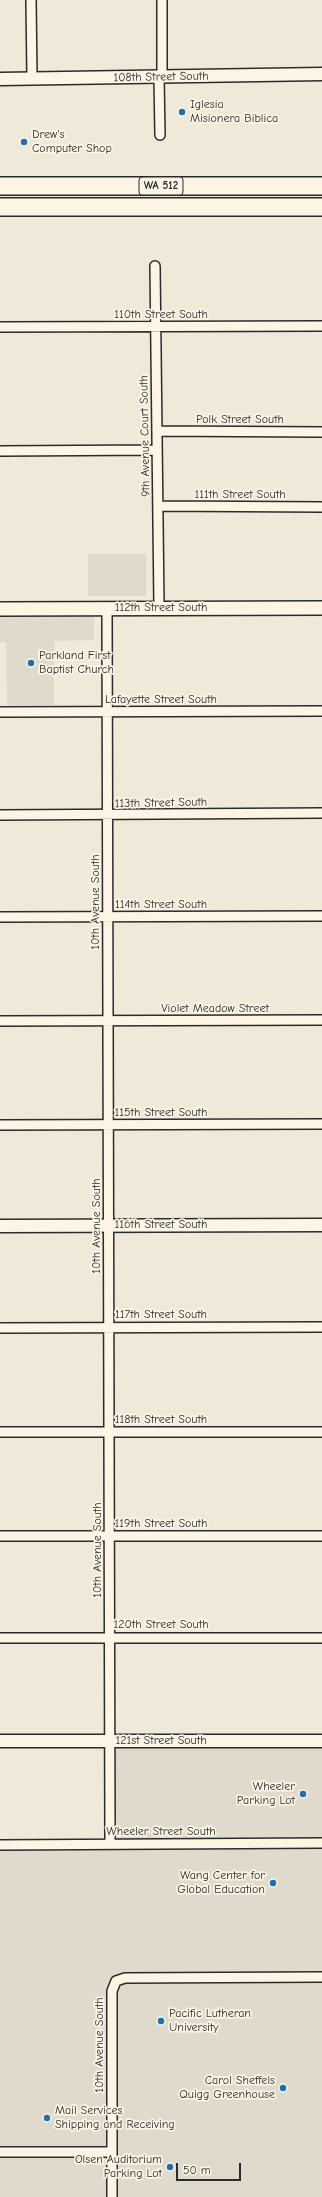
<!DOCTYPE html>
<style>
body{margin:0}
#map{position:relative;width:322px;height:2197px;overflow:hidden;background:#efe9da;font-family:"Comic Neue",sans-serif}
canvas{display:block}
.scale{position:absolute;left:176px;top:2163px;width:65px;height:18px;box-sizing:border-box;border:2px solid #2b2b2b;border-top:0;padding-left:5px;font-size:12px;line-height:14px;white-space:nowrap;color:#2b2b2b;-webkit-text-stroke:3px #fcf5e5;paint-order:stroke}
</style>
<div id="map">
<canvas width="322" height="2197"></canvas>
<div class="scale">50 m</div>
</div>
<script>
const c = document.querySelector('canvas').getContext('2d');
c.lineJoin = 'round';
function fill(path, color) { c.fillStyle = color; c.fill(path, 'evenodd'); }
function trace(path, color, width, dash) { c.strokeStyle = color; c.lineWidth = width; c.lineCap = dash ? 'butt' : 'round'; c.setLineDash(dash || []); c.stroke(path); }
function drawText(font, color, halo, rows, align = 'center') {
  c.font = font + ' "Comic Neue",sans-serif'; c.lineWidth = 3.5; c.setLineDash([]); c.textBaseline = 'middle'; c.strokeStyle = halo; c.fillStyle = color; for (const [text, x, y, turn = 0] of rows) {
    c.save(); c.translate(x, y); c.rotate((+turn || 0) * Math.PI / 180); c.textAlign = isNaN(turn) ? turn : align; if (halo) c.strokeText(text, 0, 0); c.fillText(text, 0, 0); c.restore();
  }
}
fill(new Path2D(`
 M88 554H146V596H88Z
 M94 616V640L54 641V705H7L6 642H0V617Z
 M110 1741H322V2197H0V1845L110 1844Z`), '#e0dacc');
const minor = new Path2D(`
 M31 0 32 78
 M162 0V77
 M159 77 160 135
 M155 266 159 607
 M0 327 322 326
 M157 431 322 432
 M0 451 157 450
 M158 506 322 507
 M107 608 110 1844
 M0 712 322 711
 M0 815 322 813
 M0 917 322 916
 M0 1021 322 1020
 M0 1125 322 1124
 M0 1328 322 1327
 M0 1432H322
 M0 1536H322
 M0 1638H322
 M0 1845 322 1843
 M0 2152H112
 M112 2197V1991L116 1981 125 1978 322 1977`);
const tertiary = new Path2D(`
 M0 79 322 74
 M0 1226 322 1225
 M0 1741H322`);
const secondary = new Path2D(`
 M0 609 322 608`);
const motorway = new Path2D(`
 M0 186H322
 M0 207H322`);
trace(minor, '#2b2b2b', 12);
trace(tertiary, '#2b2b2b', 15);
trace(secondary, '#2b2b2b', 16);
trace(motorway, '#2b2b2b', 20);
trace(minor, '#fcf5e5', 9);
trace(tertiary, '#fcf5e5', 12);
trace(secondary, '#fcf5e5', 13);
trace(motorway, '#fcf5e5', 17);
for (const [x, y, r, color] of [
 [182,112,4,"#1f6fb2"],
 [24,142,4,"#1f6fb2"],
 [31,663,4,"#1f6fb2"],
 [303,1794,4,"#1f6fb2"],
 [273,1883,4,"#1f6fb2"],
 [161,2021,4,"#1f6fb2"],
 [283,2088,4,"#1f6fb2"],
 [47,2118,4,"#1f6fb2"],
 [170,2167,4,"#1f6fb2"]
]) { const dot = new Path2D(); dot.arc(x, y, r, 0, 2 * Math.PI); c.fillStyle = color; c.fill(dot); trace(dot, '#fcf5e5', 1.5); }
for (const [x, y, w] of [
 [161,186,44]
]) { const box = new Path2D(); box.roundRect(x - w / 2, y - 9, w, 18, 3); c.fillStyle = '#fcf5e5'; c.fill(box); trace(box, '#2b2b2b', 1); }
drawText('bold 11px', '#2b2b2b', null, [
 ["WA 512",161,186]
]);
drawText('12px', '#2b2b2b', '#fcf5e5', [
 ["108th Street South",161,77,-1],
 ["110th Street South",161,315],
 ["Polk Street South",240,420],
 ["9th Avenue Court South",145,436,-91],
 ["111th Street South",240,495],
 ["112th Street South",161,608],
 ["Lafayette Street South",161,700],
 ["113th Street South",161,803,-1],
 ["10th Avenue South",96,902,-90],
 ["114th Street South",161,905],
 ["Violet Meadow Street",215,1009],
 ["115th Street South",161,1113],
 ["116th Street South",161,1225],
 ["10th Avenue South",97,1226,-90],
 ["117th Street South",161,1315],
 ["118th Street South",161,1420],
 ["119th Street South",161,1524],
 ["10th Avenue South",98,1550,-90],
 ["120th Street South",161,1625],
 ["121st Street South",161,1741],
 ["Wheeler Street South",161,1832],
 ["10th Avenue South",100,2045,-90]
]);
drawText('12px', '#2b2b2b', '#fcf5e5', [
 ["Iglesia",190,105],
 ["Misionera Biblica",190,119],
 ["Drew's",32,135],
 ["Computer Shop",32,149],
 ["Parkland First",39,656],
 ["Baptist Church",39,670],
 ["Wheeler",295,1787,"right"],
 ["Parking Lot",295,1801,"right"],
 ["Wang Center for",265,1876,"right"],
 ["Global Education",265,1890,"right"],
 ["Pacific Lutheran",169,2014],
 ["University",169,2028],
 ["Carol Sheffels",275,2081,"right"],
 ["Quigg Greenhouse",275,2095,"right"],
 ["Mail Services",55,2111],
 ["Shipping and Receiving",55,2125],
 ["Olsen Auditorium",162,2160,"right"],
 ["Parking Lot",162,2174,"right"]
], 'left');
</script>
